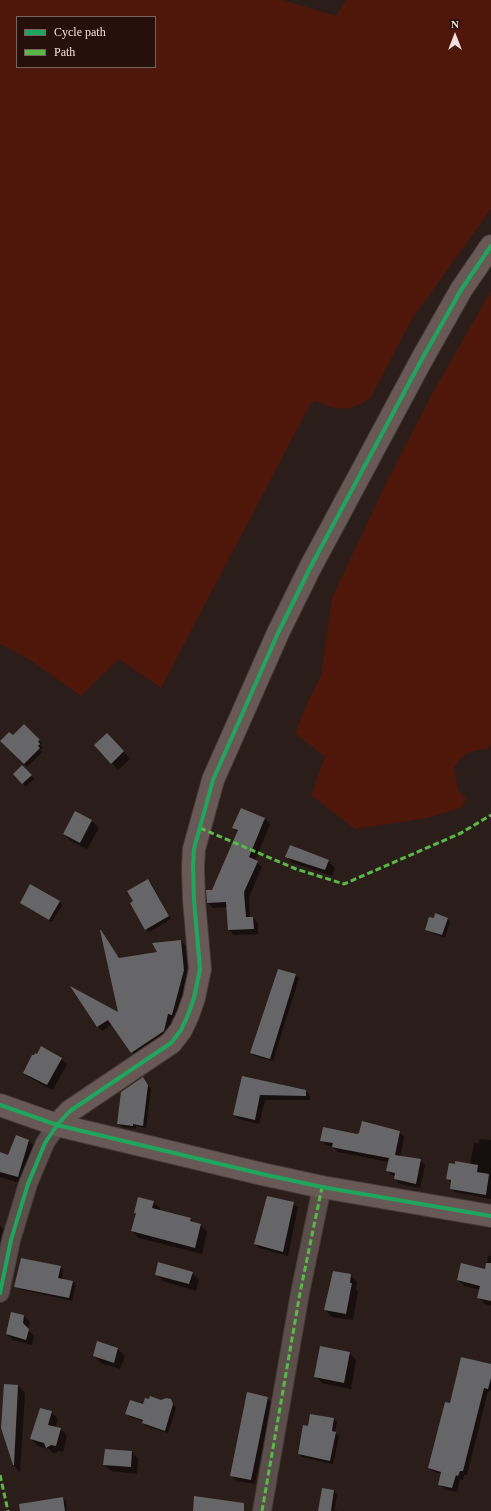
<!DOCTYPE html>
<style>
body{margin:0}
#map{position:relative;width:491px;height:1511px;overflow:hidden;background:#2a1d1a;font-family:Georgia,serif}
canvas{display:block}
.legend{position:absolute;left:16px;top:16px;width:140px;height:52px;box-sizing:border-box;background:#26100b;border:1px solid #77645f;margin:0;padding:5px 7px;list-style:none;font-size:12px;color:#f1e1dc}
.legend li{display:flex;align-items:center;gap:8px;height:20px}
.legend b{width:20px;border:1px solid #77645f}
.north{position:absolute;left:435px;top:16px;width:40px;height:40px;-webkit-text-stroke:3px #26100b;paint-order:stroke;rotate:0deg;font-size:11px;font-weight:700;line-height:16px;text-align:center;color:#f1e1dc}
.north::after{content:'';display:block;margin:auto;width:14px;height:18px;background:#f1e1dc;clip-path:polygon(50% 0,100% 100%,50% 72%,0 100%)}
</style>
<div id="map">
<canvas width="491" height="1511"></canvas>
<ul class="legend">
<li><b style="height:5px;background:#20a55d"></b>Cycle path</li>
<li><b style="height:5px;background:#58b947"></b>Path</li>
</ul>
<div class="north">N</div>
</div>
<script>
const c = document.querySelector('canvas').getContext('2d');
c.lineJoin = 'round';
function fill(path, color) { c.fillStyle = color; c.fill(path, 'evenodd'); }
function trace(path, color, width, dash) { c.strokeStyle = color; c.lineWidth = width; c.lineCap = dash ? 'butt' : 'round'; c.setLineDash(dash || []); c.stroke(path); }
fill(new Path2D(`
 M0 0H283L336 16 346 0H491V209L412 319 371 397C360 407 344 411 330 407 325 405 320 402 315 401L311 403 161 688 119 659 81 696 27 658 0 644ZM17 17H155V67H17Z
 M491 291V744L487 749C470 750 464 753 454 768L458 790 466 799 462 807 428 818 355 829 311 795 325 757 295 733 308 702 321 675 332 598 386 483 432 394Z`), '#4f170a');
fill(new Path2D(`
 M24 725 42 743 40 745 43 748 40 750 42 752 27 767 2 741 13 737Z
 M114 741 130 759 118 770 112 763Z
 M22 766 34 779 26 787 14 774Z
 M241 809 265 819 270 824 255 861 262 867 249 897 250 918H253L258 923V934L234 935 229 930 228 907 213 908 208 903 238 832 234 828Z
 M76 813 92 821 99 828 87 849 71 841 64 834Z
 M286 856 328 861 335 868 332 876 293 863Z
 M148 880 151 883 171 919 149 932 146 929Z
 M59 901 62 905 52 922 21 903Z
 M447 918 450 922 445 938 430 932 426 929Z
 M101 931 120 959 159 952 181 941 185 945 188 975 177 1019 172 1018 168 1035 136 1057 112 1024 102 1031 98 1026 73 989 119 1014Z
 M295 975 299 978 273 1061 255 1056 251 1052Z
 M61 1059 67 1064 53 1090 30 1078 24 1073Z
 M243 1077 306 1091 310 1096V1100H265L259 1124 239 1119 234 1115Z
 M143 1078 151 1089 146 1128 136 1126V1129L122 1127 118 1124Z
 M399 1132 404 1137 400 1157 420 1160 425 1165 420 1188 400 1184 395 1179V1176L392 1175 387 1171 389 1162 338 1152 333 1147 326 1145 322 1141 357 1135Z
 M480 1139 491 1140V1199L455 1192 451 1189V1183L448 1179 470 1165 474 1143 479 1144Z
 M28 1140 37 1149 26 1185 0 1177V1153L9 1156Z
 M153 1202 160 1208 159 1211 190 1219 194 1223 200 1225 207 1232 202 1254 139 1238 132 1231 137 1214 135 1212Z
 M293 1203 298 1207 288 1256 259 1248 255 1244Z
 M0 1226 11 1236 0 1280Z
 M489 1255 491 1256V1306L485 1304 479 1298 480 1290 465 1286 458 1280 485 1270Z
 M60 1267 63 1270 62 1279 73 1282 76 1285 72 1301 19 1289 16 1286Z
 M192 1273 199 1280 196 1291 163 1281 156 1274Z
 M350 1275 357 1282 356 1289 358 1291 353 1320 332 1317 325 1310Z
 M24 1316 30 1322 28 1330 34 1336 32 1345 13 1340 7 1334Z
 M98 1343 118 1349 125 1356 120 1369 101 1363 94 1356Z
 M350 1353 356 1360 351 1389 322 1383 315 1376Z
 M491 1365V1392L488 1391 467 1475H464L463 1480 460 1479 457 1492 444 1489 439 1484 442 1474 434 1472 429 1468 450 1404Z
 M18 1386 25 1393 20 1472 13 1465Z
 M267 1398 272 1403 255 1484 236 1481 231 1475Z
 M170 1400 176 1408 168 1433 146 1426 143 1423V1421L130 1417 126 1414 144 1405Z
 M51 1412 58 1419 55 1428 61 1429 67 1436 63 1452 59 1451 54 1454 49 1449 38 1446 31 1439Z
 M334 1419 337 1422 335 1432 339 1436 333 1464 302 1457 299 1454 309 1427Z
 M132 1452 138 1459 137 1474 111 1471 104 1465Z
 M322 1489 334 1491 337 1495 334 1510 338 1511H319Z
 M62 1498 66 1501 67 1511H44Z`), '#0007');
fill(new Path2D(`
 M24 724 40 740 38 741 40 744 38 746 40 748 24 764 0 741 9 732 13 735Z
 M107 733 124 751 111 764 94 745Z
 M22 765 32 775 22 784 13 774Z
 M241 808 265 818 249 857 258 861 244 892 246 917H253L254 929 228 930 226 902 207 903 206 890H212L238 830 232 828Z
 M75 811 92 820 80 843 63 834Z
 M290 845 329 860 325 870 285 857Z
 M148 879 169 916 145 930 130 903 133 901 127 891Z
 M30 884 60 901 49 920 20 903Z
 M435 913 448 918 442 935 425 930 429 917 434 918Z
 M100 930H101L119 958 157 952 152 943 181 940 184 970 172 1015 168 1014 164 1031 131 1053 108 1020 97 1027 70 986 118 1012Z
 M278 969 296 974 270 1059 250 1053Z
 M41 1046 62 1058 47 1085 23 1073 32 1055H34L35 1053 37 1054Z
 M242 1076 306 1090V1096L260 1095 255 1120 233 1115Z
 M143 1077 148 1085 143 1126 133 1124V1126L117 1124 121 1092Z
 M362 1121 400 1131 395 1155 421 1159 416 1184 394 1179 395 1173 386 1171 389 1158 341 1149 332 1147 333 1143 320 1141 323 1127 357 1134 359 1133Z
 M16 1135 29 1140 18 1177 0 1172V1152L8 1155Z
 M455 1161 478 1165 477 1172 489 1174 486 1195 450 1189 451 1180 446 1179 449 1163 455 1164Z
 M267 1196 294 1202 283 1252 254 1244Z
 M138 1197 154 1201 152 1208 191 1218 190 1221 201 1224 195 1248 131 1231 136 1213H134Z
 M21 1258 61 1266 58 1278 73 1281 69 1298 14 1287Z
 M158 1262 193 1272 189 1284 155 1275Z
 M461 1263 485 1269 486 1263H491V1301L477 1298 480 1286 457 1280Z
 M333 1271 351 1274 350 1283H352L346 1314 324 1310Z
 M11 1312 24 1315 23 1323 29 1329 26 1340 6 1334Z
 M97 1341 118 1348 114 1363 93 1356Z
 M320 1346 350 1352 344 1383 314 1377Z
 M461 1357 491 1364V1378L488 1389 484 1388 463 1471H460L458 1476 456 1475 452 1488 438 1485 441 1472 428 1468 445 1402 450 1403Z
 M4 1384 18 1385 14 1465H13L1 1428Z
 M247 1392 268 1397 251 1480 230 1476Z
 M150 1396 161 1400 166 1398 171 1399 173 1404 165 1431 142 1423 143 1420 125 1414 130 1400 143 1404 145 1398 149 1399Z
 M40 1408 52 1411 48 1425 61 1428 56 1446 51 1445 46 1448 44 1443 30 1439Z
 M310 1414 334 1418 332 1431 336 1432 330 1461 298 1454 303 1425 308 1426Z
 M105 1449 132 1451 131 1467 103 1465Z
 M322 1488 334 1490 331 1511H318Z
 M194 1496 244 1503V1511H193Z
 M63 1497 65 1511H20L19 1504Z`), '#666568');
const street = new Path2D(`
 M0 1293 11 1240 28 1184 45 1143 57 1125
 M262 1511 300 1293 322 1187`);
const secondary = new Path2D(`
 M0 1105 57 1125 262 1174 322 1187 491 1216
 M57 1125 70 1111 171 1043 181 1030 188 1015 194 998 200 969 194 900 193 867 194 849 213 780 278 633 310 568 422 359 461 290 491 246`);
trace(street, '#443937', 20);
trace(secondary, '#443937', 24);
trace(street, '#5b4f4c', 18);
trace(secondary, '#695956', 22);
trace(new Path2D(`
 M200 828 296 869 344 884 461 833 491 815
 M0 1475 8 1511
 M262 1511 300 1293 322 1187`), '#58b947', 3, [6, 3]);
trace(new Path2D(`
 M0 1105 57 1125 262 1174 322 1187 491 1216
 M0 1293 11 1240 28 1184 45 1143 57 1125 70 1111 171 1043 181 1030 188 1015 194 998 200 969 194 900 193 867 194 849 213 780 278 633 310 568 422 359 461 290 491 246`), '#20a55d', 4);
</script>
